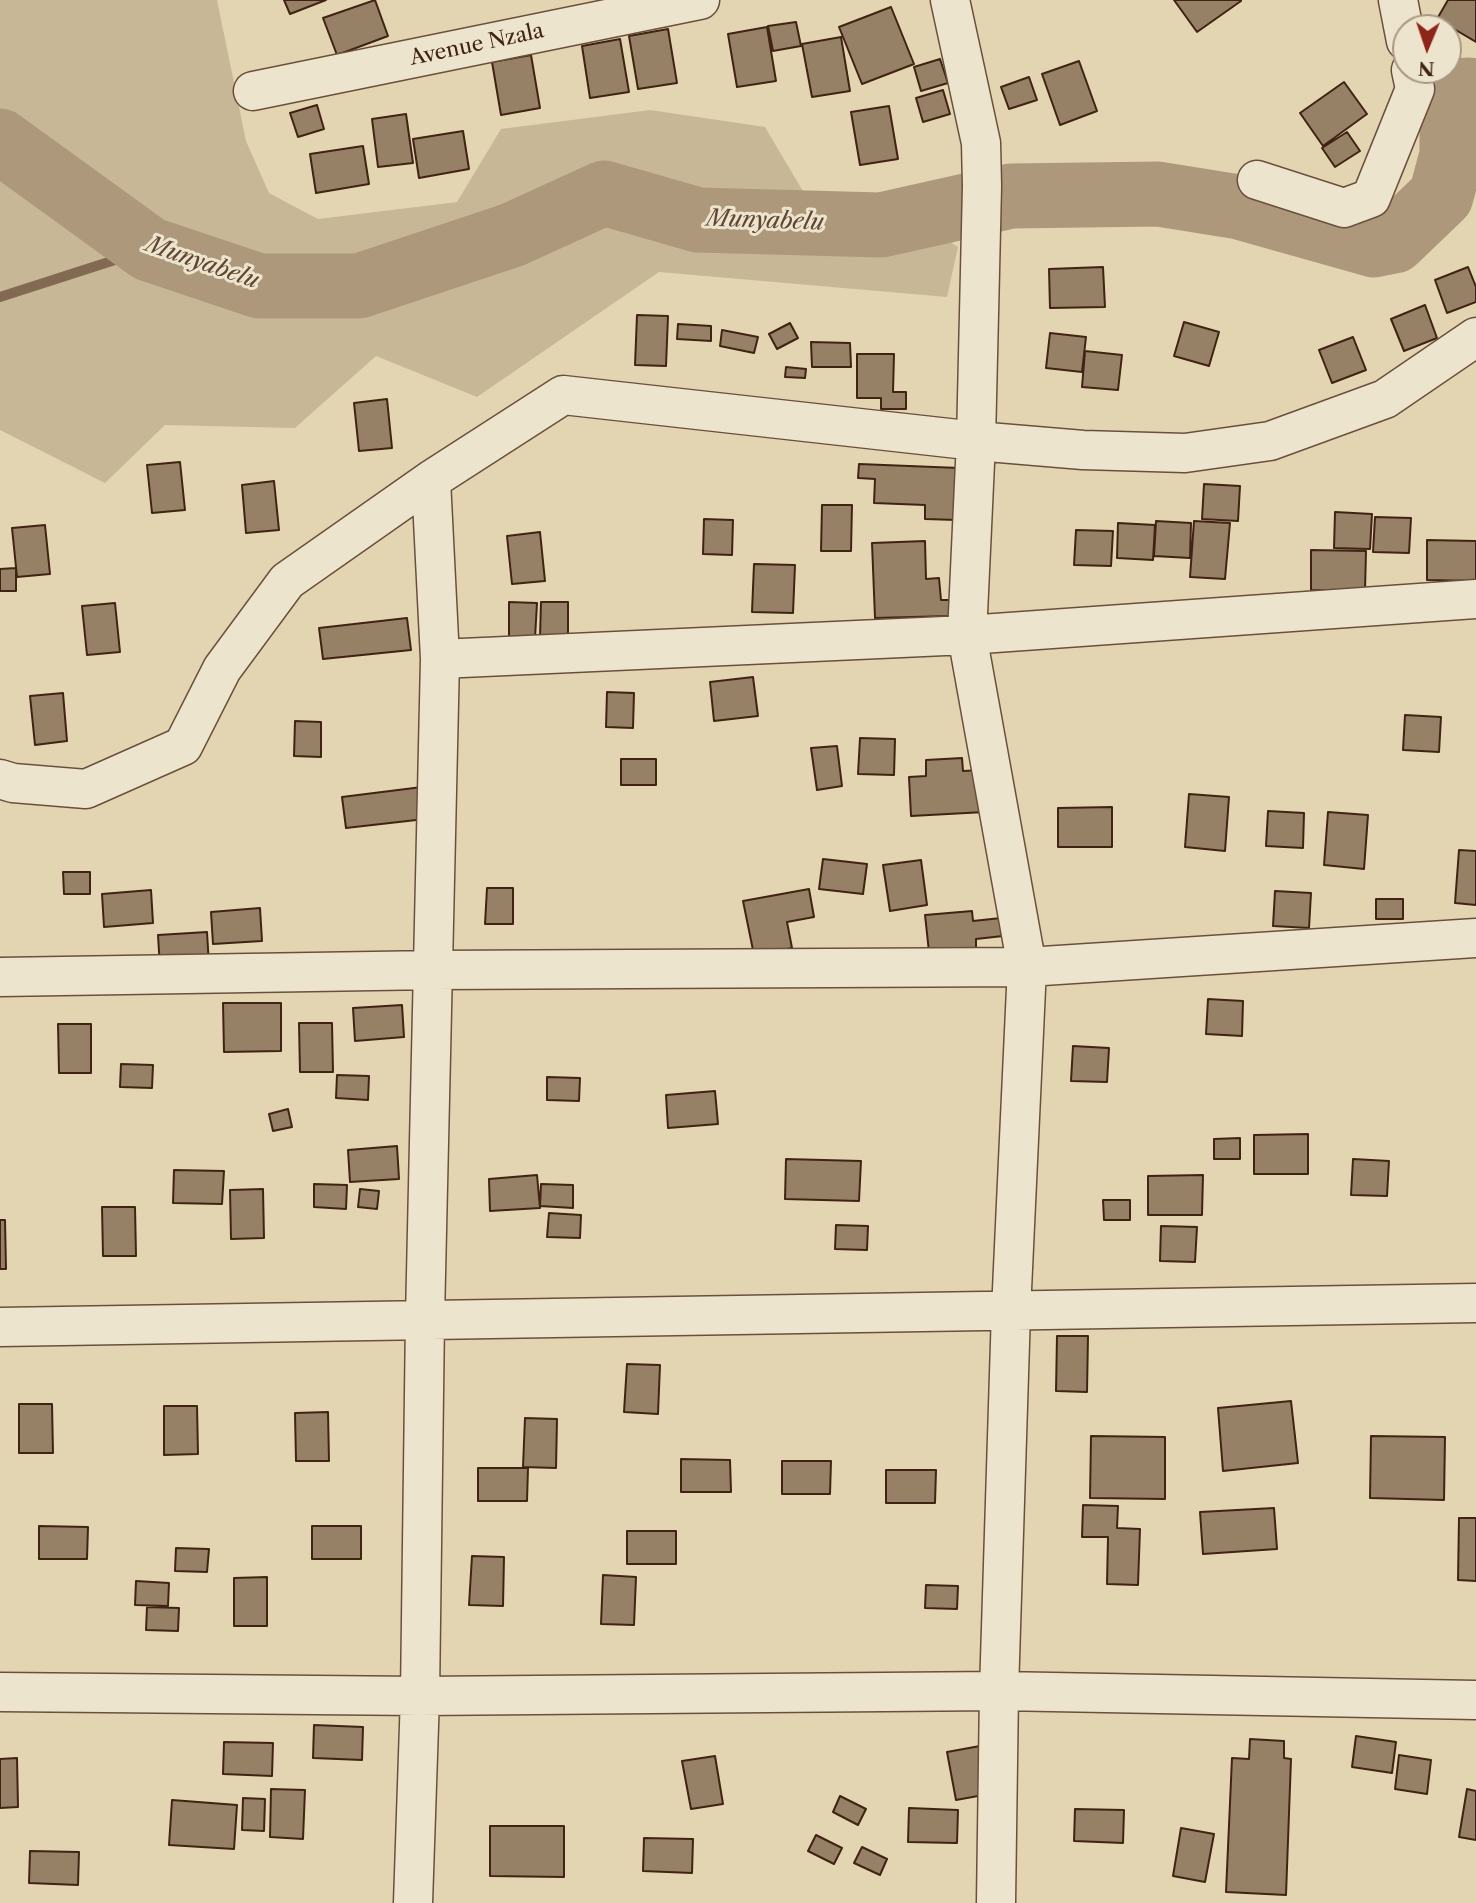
<!DOCTYPE html>
<style>
body{margin:0}
#map{position:relative;width:1476px;height:1903px;overflow:hidden;background:#e4d5b2;font-family:"Libre Caslon Text",serif}
canvas{display:block}
.north{position:absolute;left:1392px;top:14px;width:70px;height:70px;box-sizing:border-box;background:#ede4cd;border:2px solid #a89783;border-radius:50%;rotate:182deg;font-size:19px;font-weight:700;line-height:28px;text-align:center;color:#412314}
.north::after{content:'';display:block;margin:auto;width:24px;height:32px;background:#8f2418;clip-path:polygon(50% 0,100% 100%,50% 72%,0 100%)}
</style>
<div id="map">
<canvas width="1476" height="1903"></canvas>
<div class="north">N</div>
</div>
<script>
const c = document.querySelector('canvas').getContext('2d');
c.lineJoin = 'round';
function fill(path, color) { c.fillStyle = color; c.fill(path, 'evenodd'); }
function trace(path, color, width, dash) { c.strokeStyle = color; c.lineWidth = width; c.lineCap = dash ? 'butt' : 'round'; c.setLineDash(dash || []); c.stroke(path); }
function drawText(font, color, halo, rows, align = 'center') {
  c.font = font + ' "Libre Caslon Text",serif'; c.lineWidth = 6; c.setLineDash([]); c.textBaseline = 'middle'; c.strokeStyle = halo; c.fillStyle = color; for (const [text, x, y, turn = 0] of rows) {
    c.save(); c.translate(x, y); c.rotate((+turn || 0) * Math.PI / 180); c.textAlign = isNaN(turn) ? turn : align; if (halo) c.strokeText(text, 0, 0); c.fillText(text, 0, 0); c.restore();
  }
}
fill(new Path2D(`
 M0 0H217L246 141 269 193 318 219 457 202 501 129 650 110 765 127 807 198 899 209 958 247 947 297 659 272 477 397 376 356 295 428 165 425 105 483 0 430Z`), '#c8b797');
trace(new Path2D(`
 M0 297 149 249`), '#826952', 10);
trace(new Path2D(`
 M0 141 149 249 259 286H359L512 235 604 193 698 220 881 225 1011 196 1158 194 1239 207 1374 245 1394 241 1441 196 1452 155V106L1468 90 1476 91`), '#ad987c', 65);
const building = new Path2D(`
 M284 0H326L290 14Z
 M375 0 388 36 337 55 323 18Z
 M1174 0H1241V1L1197 32Z
 M1448 0H1476V42L1437 19Z
 M891 7 914 64 862 84 839 27Z
 M796 22 801 46 773 51 768 26Z
 M767 27 776 81 737 87 728 34Z
 M668 29 677 83 638 89 629 36Z
 M841 37 850 91 812 97 802 44Z
 M620 39 629 92 590 98 582 46Z
 M531 55 540 108 501 115 492 62Z
 M940 59 948 83 921 91 914 67Z
 M1079 61 1097 111 1060 125 1042 74Z
 M1029 77 1037 100 1009 109 1001 87Z
 M1344 82 1367 114 1323 146 1300 113Z
 M943 90 950 114 923 122 916 98Z
 M317 105 324 129 298 137 290 113Z
 M889 106 898 159 860 165 851 112Z
 M406 114 413 163 378 167 372 119Z
 M463 131 469 169 419 178 413 139Z
 M1347 132 1360 151 1335 167 1322 148Z
 M363 146 369 184 316 193 310 154Z
 M1103 267 1105 307 1050 308 1049 269Z
 M1468 267 1476 287V302L1447 313 1435 280Z
 M1425 305 1437 338 1404 351 1391 319Z
 M637 315 668 316 666 366 635 365Z
 M1184 322 1219 332 1209 366 1174 356Z
 M790 323 798 338 777 349 769 334Z
 M678 324 711 326V341L677 339Z
 M722 330 758 337 754 353 720 346Z
 M1050 333 1086 337 1082 372 1046 368Z
 M1353 337 1366 370 1332 383 1319 350Z
 M811 342 850 343 851 367H812Z
 M1085 351 1122 355 1118 390 1082 387Z
 M857 354H894L893 392H906V409H881V398H857Z
 M786 367 806 369 805 378 785 377Z
 M387 399 392 448 359 451 354 403Z
 M180 462 185 510 152 513 147 465Z
 M859 464 959 468 957 520 925 519V505L874 503 875 479 858 478Z
 M274 481 279 530 246 533 242 485Z
 M1204 484 1240 486 1238 521 1202 519Z
 M822 505H852L851 551H821Z
 M1335 512 1372 514 1370 549 1334 548Z
 M1375 517 1411 518 1409 553 1373 552Z
 M704 519 733 520 732 555 703 554Z
 M1156 521 1191 523 1190 558 1154 556Z
 M1194 521 1230 523 1225 579 1190 577Z
 M1118 523 1155 525 1153 560 1117 558Z
 M45 525 50 574 17 577 12 528Z
 M1076 530 1113 531 1111 566 1074 565Z
 M540 532 545 581 512 584 507 536Z
 M1427 540 1476 541V581L1427 580Z
 M925 541 926 579 939 578 941 600H949L950 616 875 618 872 543Z
 M1311 550 1366 551 1365 591 1311 590Z
 M754 564 795 565 793 613 752 612Z
 M16 568V591H0V569Z
 M509 602 537 603 535 638 509 637Z
 M541 602H568V638L540 637Z
 M115 603 120 652 87 655 82 606Z
 M407 618 411 650 323 659 319 628Z
 M753 677 758 716 714 721 710 682Z
 M607 692 634 693 633 728 606 727Z
 M63 693 67 741 35 745 30 696Z
 M1405 715 1441 717 1439 752 1403 750Z
 M295 721 321 722V757L294 756Z
 M860 738 895 739 894 775 858 774Z
 M837 746 842 786 817 790 811 748Z
 M962 758 963 771 983 770 985 812 911 816 909 777 926 776V760Z
 M621 759H656V785H621Z
 M430 786 434 818 346 828 342 797Z
 M1189 794 1229 797 1225 851 1185 847Z
 M1112 807V847H1058V808Z
 M1268 811 1304 813 1303 848 1266 846Z
 M1328 812 1368 815 1364 869 1324 865Z
 M1459 850 1476 851V905L1455 903Z
 M823 859 867 864 863 894 819 889Z
 M921 860 927 905 890 911 883 865Z
 M63 872H90V894H64Z
 M487 888H513V924H485Z
 M809 889 814 917 787 922 792 948 754 955 743 901Z
 M151 890 153 923 104 927 102 894Z
 M1275 891 1311 893 1309 928 1273 926Z
 M1376 899H1403V919H1376Z
 M260 908 262 941 213 944 211 912Z
 M972 911 973 921 1001 918 1003 936 976 939V948L929 952 925 915Z
 M207 932 209 965 160 968 158 935Z
 M1208 999 1243 1001 1242 1036 1206 1034Z
 M223 1003H281V1051L224 1052Z
 M402 1005 404 1037 355 1041 353 1008Z
 M299 1023H332L333 1072H300Z
 M58 1024H91V1073H59Z
 M1073 1046 1109 1048 1107 1082 1071 1081Z
 M121 1064 153 1065 152 1088 120 1087Z
 M337 1075 369 1076 368 1100 336 1098Z
 M547 1077 580 1078 579 1101 547 1100Z
 M715 1091 718 1124 668 1128 666 1095Z
 M288 1109 292 1127 273 1131 269 1114Z
 M1308 1134V1174H1254V1135Z
 M1240 1138V1159H1214V1139Z
 M397 1146 399 1179 350 1182 348 1150Z
 M786 1159 861 1161 859 1201 785 1199Z
 M1353 1159 1389 1161 1387 1196 1351 1195Z
 M174 1170 224 1171 222 1204 173 1203Z
 M537 1175 540 1208 490 1211 489 1179Z
 M1203 1175 1202 1215H1148V1176Z
 M314 1184 347 1185 346 1209 314 1207Z
 M541 1184 573 1185V1208L540 1206Z
 M263 1189 264 1238 231 1239 230 1190Z
 M360 1189 379 1191 377 1209 358 1207Z
 M1103 1200H1130V1220H1104Z
 M102 1207H135L136 1256H103Z
 M549 1213 581 1215 580 1238 547 1237Z
 M0 1220H5L6 1269H0Z
 M836 1225 868 1226 867 1250 835 1249Z
 M1161 1226 1197 1227 1195 1262 1160 1261Z
 M1057 1336H1088L1087 1392 1056 1391Z
 M627 1364 660 1365 658 1414 624 1412Z
 M1291 1401 1298 1463 1223 1471 1218 1408Z
 M19 1404H52L53 1453H19Z
 M164 1406H197L198 1454 164 1455Z
 M328 1412 329 1461H296L295 1413Z
 M525 1418 557 1419 556 1468 523 1467Z
 M1091 1436 1165 1437V1499L1090 1498Z
 M1371 1436 1445 1437 1444 1500 1370 1498Z
 M681 1459 730 1460 731 1492H681Z
 M782 1461H831L830 1494H782Z
 M478 1468H528L527 1501H478Z
 M886 1470H936L935 1503H886Z
 M1083 1505 1118 1506 1117 1528 1140 1529 1138 1585 1107 1584 1108 1537H1082Z
 M1274 1508 1277 1549 1203 1554 1200 1512Z
 M1459 1518H1476V1581L1458 1580Z
 M39 1526 88 1527 87 1559H39Z
 M312 1526H361V1559H312Z
 M627 1531H676V1564H627Z
 M176 1548 209 1549 207 1572 175 1571Z
 M472 1556 504 1557 503 1606 469 1605Z
 M603 1575 636 1577 634 1625 601 1624Z
 M267 1577V1626H234V1578Z
 M136 1581 169 1583 168 1606 135 1605Z
 M926 1585 958 1586 957 1609 925 1608Z
 M147 1607 179 1608 178 1631 146 1630Z
 M314 1725 363 1727 362 1760 313 1758Z
 M1356 1736 1396 1742 1392 1773 1352 1767Z
 M1250 1739 1284 1741V1758L1291 1759 1286 1895 1226 1892 1232 1758 1249 1759Z
 M224 1742 273 1743 272 1776 223 1774Z
 M980 1746 989 1794 956 1800 947 1752Z
 M1399 1755 1431 1760 1427 1794 1395 1789Z
 M715 1756 723 1804 691 1809 682 1761Z
 M17 1758 18 1807 0 1808V1759Z
 M271 1789 305 1790 303 1839 270 1837Z
 M1467 1789 1476 1791V1840L1459 1837Z
 M840 1796 866 1809 858 1825 833 1812Z
 M243 1798 265 1799 264 1831 242 1830Z
 M172 1800 237 1805 234 1849 169 1845Z
 M909 1808 958 1810 957 1843 908 1842Z
 M1075 1809 1124 1810 1123 1843 1074 1841Z
 M490 1826H564V1877L490 1876Z
 M1181 1828 1214 1834 1205 1882 1173 1876Z
 M816 1835 842 1848 834 1864 808 1851Z
 M644 1838 693 1839 692 1873 643 1871Z
 M862 1847 887 1859 880 1875 854 1863Z
 M30 1851 79 1852 78 1885 29 1883Z`);
fill(building, '#968066');
trace(building, '#412314', 2);
const minor = new Path2D(`
 M950 0 981 143 982 186 976 441 967 635 1027 967 1011 1311 999 1691 996 1903
 M1398 0 1406 41
 M253 91 700 0
 M1257 180 1344 208 1371 198 1415 89 1411 70
 M440 659 967 635 1476 599
 M0 779 13 783 86 789 183 746 222 669 287 581 431 480 563 395 976 441 1083 450 1185 453 1270 441 1385 399 1476 337
 M0 977 435 970 1027 967 1476 938
 M0 1327 1476 1303
 M0 1692 420 1696 999 1691 1476 1700
 M413 1903 420 1696 425 1318 440 659 431 480`);
trace(minor, '#6a503c', 41);
trace(minor, '#ede4cd', 38);
drawText('21px', '#412314', '#ede4cd', [
 ["Avenue Nzala",477,45,-12]
]);
drawText('italic 23px', '#614633', '#ede4cd', [
 ["Munyabelu",765,221,2],
 ["Munyabelu",202,263,19]
]);
</script>
